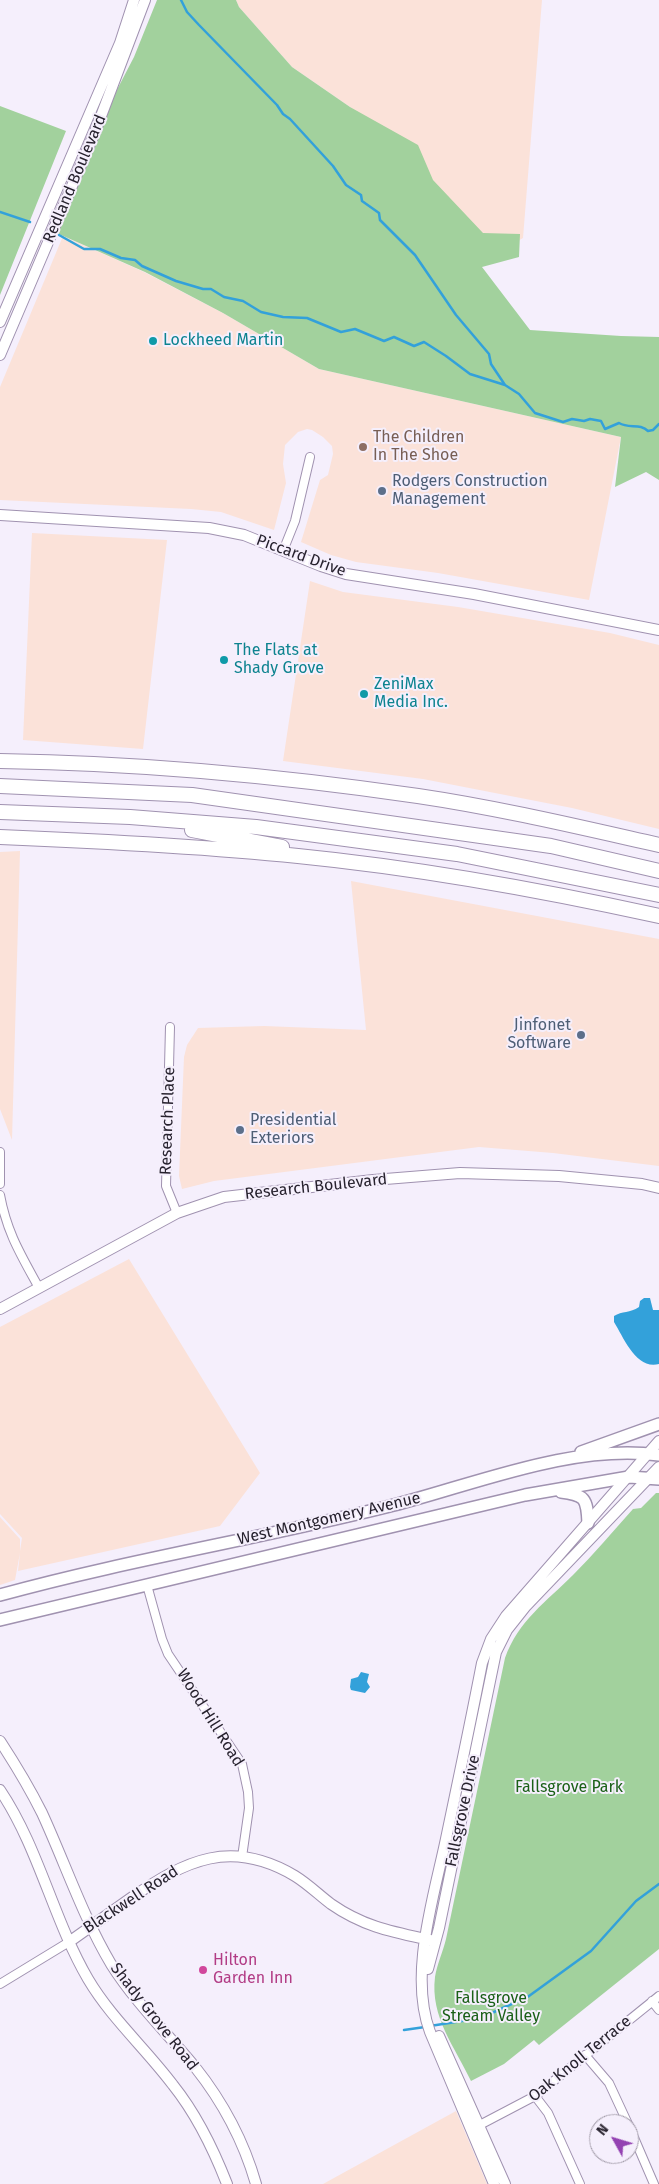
<!DOCTYPE html>
<style>
body{margin:0}
#map{position:relative;width:659px;height:2184px;overflow:hidden;background:#f5effc;font-family:"Fira Sans",sans-serif}
canvas{display:block}
.north{position:absolute;left:589px;top:2114px;width:50px;height:50px;box-sizing:border-box;background:#f5effc;border:1px solid #a39daa;border-radius:50%;rotate:309deg;font-size:14px;font-weight:700;line-height:20px;text-align:center;color:#27222e}
.north::after{content:'';display:block;margin:auto;width:18px;height:22px;background:#9442b2;clip-path:polygon(50% 0,100% 100%,50% 72%,0 100%)}
</style>
<div id="map">
<canvas width="659" height="2184"></canvas>
<div class="north">N</div>
</div>
<script>
const c = document.querySelector('canvas').getContext('2d');
c.lineJoin = 'round';
function fill(path, color) { c.fillStyle = color; c.fill(path, 'evenodd'); }
function trace(path, color, width, dash) { c.strokeStyle = color; c.lineWidth = width; c.lineCap = dash ? 'butt' : 'round'; c.setLineDash(dash || []); c.stroke(path); }
function drawText(font, color, halo, rows, align = 'center') {
  c.font = font + ' "Fira Sans",sans-serif'; c.lineWidth = 4; c.setLineDash([]); c.textBaseline = 'middle'; c.strokeStyle = halo; c.fillStyle = color; for (const [text, x, y, turn = 0] of rows) {
    c.save(); c.translate(x, y); c.rotate((+turn || 0) * Math.PI / 180); c.textAlign = isNaN(turn) ? turn : align; if (halo) c.strokeText(text, 0, 0); c.fillText(text, 0, 0); c.restore();
  }
}
fill(new Path2D(`
 M236 0H542L523 238 511 245H471L403 151 350 107 292 67 239 7Z
 M63 236 144 272 223 313 319 369 621 437 589 600 438 573 356 562 331 555 301 542 320 480 328 475 333 454 332 446 323 437 312 430 307 429 298 432 285 445 283 464 286 483 274 530 221 512 191 509 0 500V387Z
 M32 533 167 540 143 749 23 740Z
 M310 581 343 592 458 607 610 633 659 645V829L572 808 423 779 283 761Z
 M20 851 12 1140 0 1109V852Z
 M351 881 659 939V1166L553 1153 479 1147 214 1181 182 1189 179 1176 184 1057 187 1045 198 1028 264 1026 366 1030Z
 M129 1259 260 1473 220 1526 18 1571 20 1553 15 1580 0 1585V1517L20 1539V1551L22 1538 0 1514V1327Z
 M456 2111 487 2184H323Z`), '#fbe2d9');
fill(new Path2D(`
 M157 0H236L239 7 292 67 350 107 418 145 433 180 483 233 520 234 519 257 482 267 530 330 621 336 659 337V480L646 472 615 487 621 437 319 369 223 313 145 272 52 231 95 132 134 57Z
 M0 106 66 131 0 295Z
 M656 1493H659V1949L539 2045 534 2040 504 2064 471 2081C455 2047 430 2017 435 1977 437 1964 443 1952 446 1939L505 1658C518 1621 547 1601 573 1575 594 1554 613 1531 633 1509L641 1508Z`), '#a2d19d');
fill(new Path2D(`
 M644 1298H650L653 1310H659V1364C636 1370 624 1338 614 1322V1316C622 1311 630 1313 639 1307L640 1301Z
 M361 1672 369 1674 367 1682 370 1687 365 1693 351 1690 350 1687 351 1679 358 1677Z`), '#33a1da');
trace(new Path2D(`
 M181 0 187 12 199 25 277 105 283 114 290 119 333 166 346 185 361 195 362 201 379 213 380 220 415 255 456 315 489 354 491 364 505 385
 M0 212 30 222
 M59 235 84 249H100L121 258 135 260 142 266 176 281 203 289H211L224 297 243 301 261 312 283 317 307 318 341 332 355 329 384 341 394 337 414 346 424 342 446 356 470 374 505 385 519 394 535 413 563 422 572 419 584 421 590 419 601 421 605 429 619 423C629 429 640 423 648 431L653 430 659 424
 M430 2026 481 2018 529 1996 591 1951 636 1901 659 1884
 M404 2030 425 2027`), '#33a1da', 2.5);
const street = new Path2D(`
 M283 551 295 521 310 457
 M170 1027 166 1186 177 1213
 M0 1152V1184
 M0 1195C7 1233 21 1255 39 1288
 M147 1585 162 1639 168 1654 242 1764 248 1792 249 1808 242 1857
 M0 1984 69 1942
 M652 2001 659 2010
 M585 2055 609 2083 628 2124
 M535 2096 548 2113 580 2184
 M629 2126 654 2184
 M474 2128 535 2096 659 1996`);
const secondary = new Path2D(`
 M0 322 120 43 134 0
 M0 355 95 132 145 0
 M0 515 209 528 244 535 321 566 346 574 474 594 659 630
 M0 1309 177 1213 224 1197 373 1180 460 1173 559 1176 642 1184 659 1188
 M0 1741C15 1764 30 1789 42 1813 65 1863 83 1917 111 1964 135 2002 167 2033 195 2067 222 2101 244 2142 256 2184
 M0 1790C39 1848 53 1919 88 1979 111 2018 146 2049 173 2085 197 2115 213 2148 227 2184
 M69 1942C90 1927 110 1913 131 1898 186 1860 231 1838 295 1876 308 1884 319 1895 331 1904 364 1927 393 1932 430 1940
 M428 1969 439 1928 496 1652 507 1630 526 1606 659 1467
 M439 2036 505 2184
 M494 2184 430 2032C408 1973 435 1894 447 1834 459 1777 471 1720 482 1663L491 1639 506 1616 659 1441`);
const primary = new Path2D(`
 M581 1452 659 1424
 M561 1492C585 1495 587 1498 588 1523
 M0 1595C127 1560 258 1539 386 1507 471 1486 571 1443 659 1455
 M0 1620 525 1495 629 1477 659 1479`);
const highway = new Path2D(`
 M0 761C140 763 280 776 418 796 499 808 579 827 659 845
 M0 786 192 795 551 846 659 871
 M0 812 130 817 256 827 457 854 659 895
 M192 830 282 847
 M0 837C99 841 199 846 298 856 418 868 541 890 659 916`);
trace(street, '#a092b0', 10);
trace(secondary, '#a092b0', 12);
trace(primary, '#a092b0', 14);
trace(highway, '#a092b0', 16);
trace(street, '#fff', 8);
trace(secondary, '#fff', 10);
trace(primary, '#fff', 11);
trace(highway, '#fff', 14);
for (const [x, y, r, color] of [
 [153,341,5,"#0f9aa8"],
 [363,447,5,"#8d6e63"],
 [382,491,5,"#5c6f8a"],
 [224,660,5,"#0f9aa8"],
 [364,694,5,"#0f9aa8"],
 [581,1035,5,"#5c6f8a"],
 [240,1130,5,"#5c6f8a"],
 [203,1970,5,"#d1479c"]
]) { const dot = new Path2D(); dot.arc(x, y, r, 0, 2 * Math.PI); c.fillStyle = color; c.fill(dot); trace(dot, '#f5effc', 2); }
drawText('16px', '#27222e', '#f5effc', [
 ["Redland Boulevard",75,179,-67],
 ["Piccard Drive",301,556,20],
 ["Research Place",168,1121,-88],
 ["Research Boulevard",316,1187,-6],
 ["West Montgomery Avenue",329,1519,-13],
 ["Wood Hill Road",210,1718,58],
 ["Fallsgrove Drive",463,1811,-78],
 ["Blackwell Road",131,1900,-33],
 ["Shady Grove Road",154,2017,52],
 ["Oak Knoll Terrace",580,2059,-39]
]);
drawText('16px', '#0d838f', '#f5effc', [
 ["Lockheed Martin",163,341],
 ["The Flats at",234,651],
 ["Shady Grove",234,669],
 ["ZeniMax",374,685],
 ["Media Inc.",374,703]
], 'left');
drawText('16px', '#785e54', '#f5effc', [
 ["The Children",373,438],
 ["In The Shoe",373,456]
], 'left');
drawText('16px', '#4e5e75', '#f5effc', [
 ["Rodgers Construction",392,482],
 ["Management",392,500],
 ["Jinfonet",571,1026,"right"],
 ["Software",571,1044,"right"],
 ["Presidential",250,1121],
 ["Exteriors",250,1139]
], 'left');
drawText('16px', '#1a6017', '#f5effc', [
 ["Fallsgrove Park",569,1788],
 ["Fallsgrove",491,1999],
 ["Stream Valley",491,2017]
]);
drawText('16px', '#b23c85', '#f5effc', [
 ["Hilton",213,1961],
 ["Garden Inn",213,1979]
], 'left');
</script>
